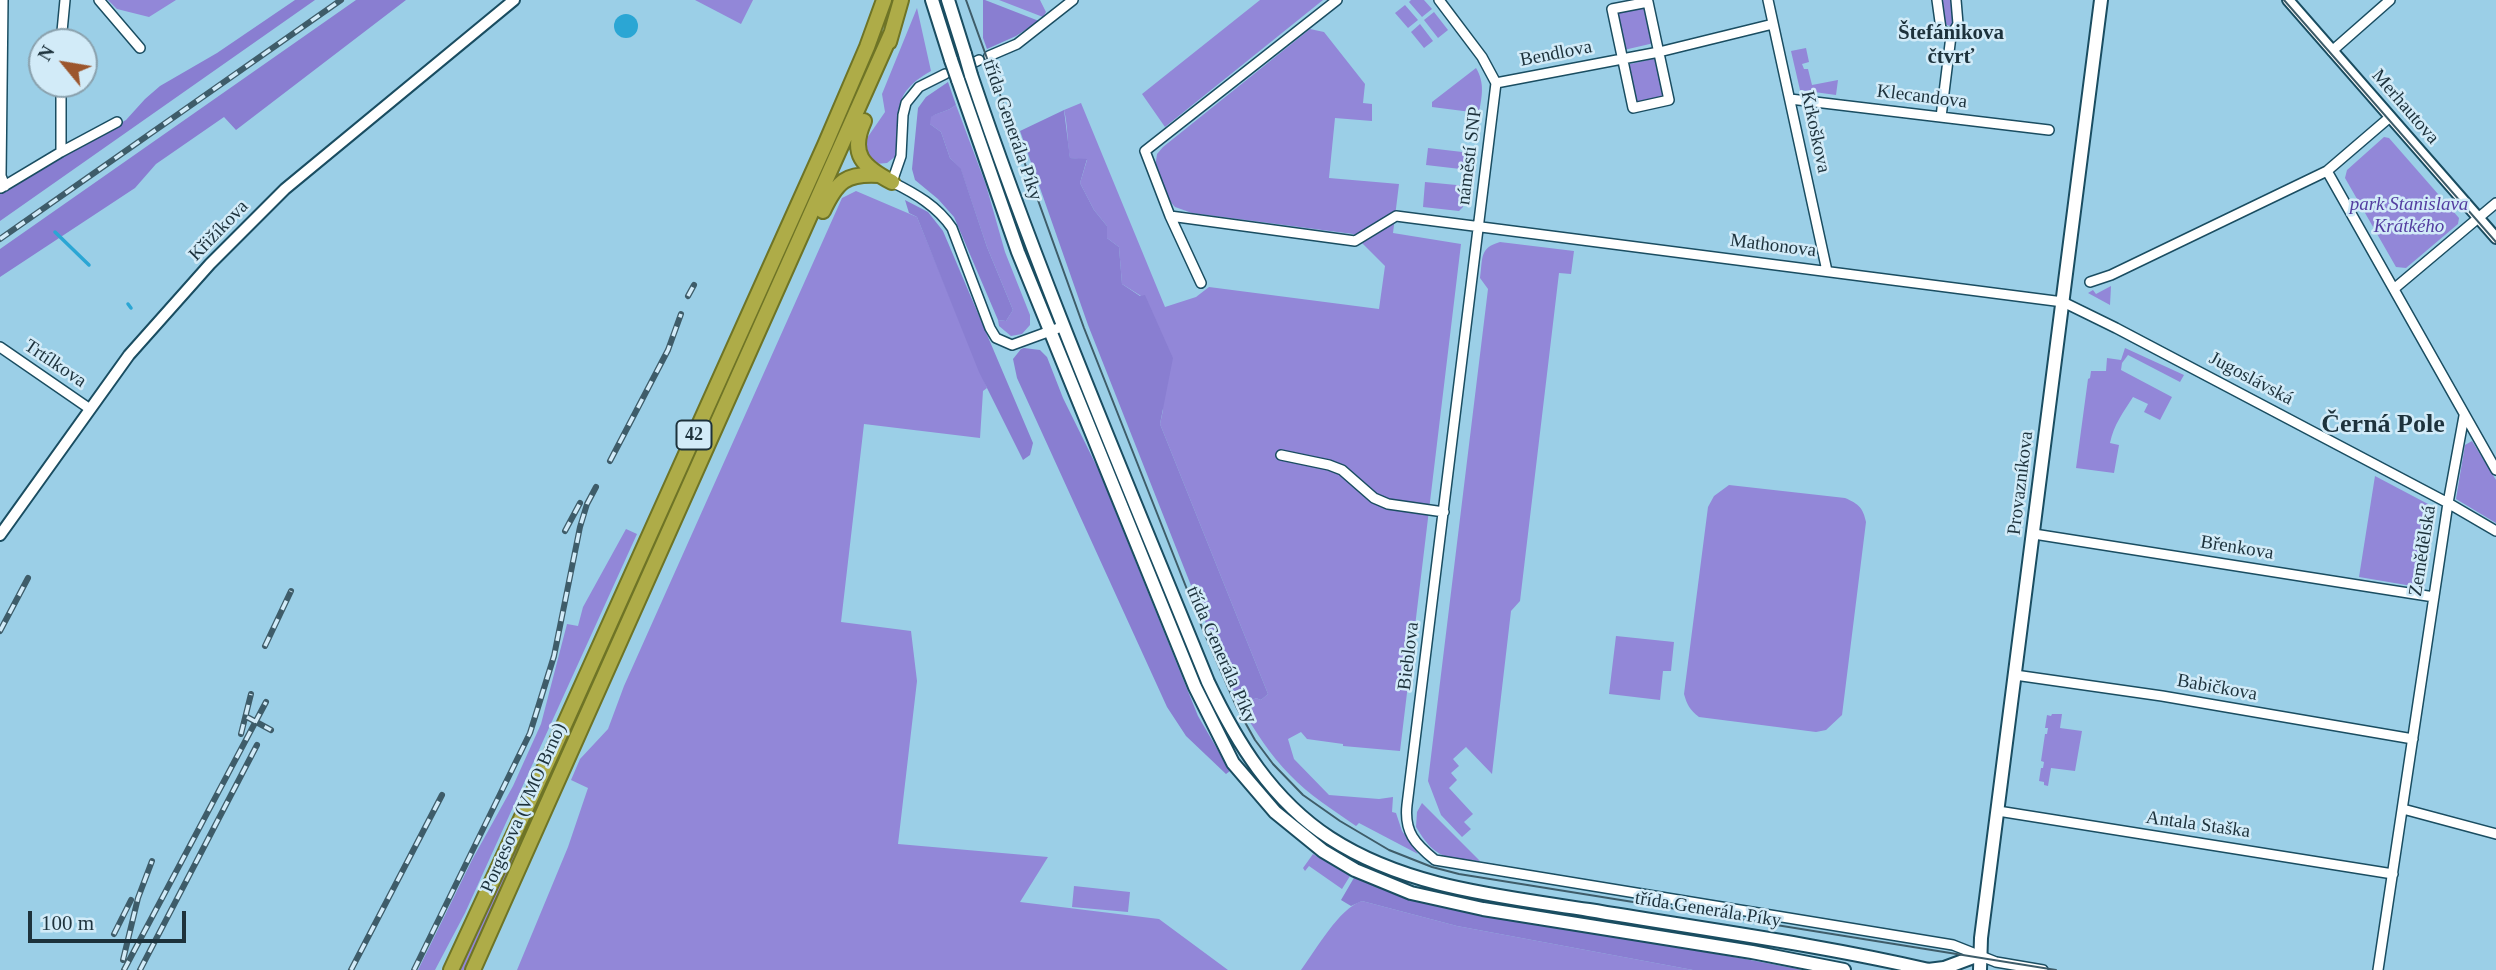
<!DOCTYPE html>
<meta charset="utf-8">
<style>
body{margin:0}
#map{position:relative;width:2496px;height:970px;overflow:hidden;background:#9bcfe7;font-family:"Times New Roman",serif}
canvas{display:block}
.north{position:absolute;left:28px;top:28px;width:70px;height:70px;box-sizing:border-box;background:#d2ebf8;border:2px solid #8aa1ad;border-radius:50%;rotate:300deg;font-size:19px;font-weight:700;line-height:28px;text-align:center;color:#1d323c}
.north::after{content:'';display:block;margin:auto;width:24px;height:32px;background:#9c562d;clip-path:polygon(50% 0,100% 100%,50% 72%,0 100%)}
.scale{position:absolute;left:28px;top:911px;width:158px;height:32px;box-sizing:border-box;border:4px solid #1d323c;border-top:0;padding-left:9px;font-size:21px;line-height:24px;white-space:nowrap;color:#1d323c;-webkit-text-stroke:5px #d2ebf8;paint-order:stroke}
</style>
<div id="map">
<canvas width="2496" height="970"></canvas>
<div class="north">N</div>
<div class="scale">100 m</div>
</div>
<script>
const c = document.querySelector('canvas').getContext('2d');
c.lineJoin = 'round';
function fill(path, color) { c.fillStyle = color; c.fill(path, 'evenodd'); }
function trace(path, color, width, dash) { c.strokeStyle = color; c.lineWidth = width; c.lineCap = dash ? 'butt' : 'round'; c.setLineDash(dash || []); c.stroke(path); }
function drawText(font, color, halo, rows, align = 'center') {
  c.font = font + ' "Times New Roman",serif'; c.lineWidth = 5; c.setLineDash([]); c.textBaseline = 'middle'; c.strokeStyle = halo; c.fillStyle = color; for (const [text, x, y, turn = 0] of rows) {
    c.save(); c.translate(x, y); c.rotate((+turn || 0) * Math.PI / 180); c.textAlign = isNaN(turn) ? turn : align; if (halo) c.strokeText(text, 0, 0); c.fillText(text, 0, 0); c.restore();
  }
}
fill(new Path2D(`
 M108 0H176L149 17 117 9Z
 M695 0H753L741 24Z
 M999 0H1040L1046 12 1043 17Z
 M1260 0H1323L1165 127 1142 94Z
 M1411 0H1424L1432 9 1422 17 1409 2Z
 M1941 0H1954L1955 23 1952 27 1945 24Z
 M1405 5 1418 20 1408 28 1395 13Z
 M1646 7 1654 43 1624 50 1616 16 1618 10Z
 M917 8 931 71C888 95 901 115 896 156L887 163 875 164 866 154 865 141 885 112 882 94Z
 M1434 12 1448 30 1438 38 1424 20Z
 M1420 24 1433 41 1424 48 1411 32Z
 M1310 29 1324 32 1365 84 1363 103 1372 104V121L1335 118 1329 178 1399 184 1393 233 1461 244 1400 751 1343 746V744L1307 739 1301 732 1288 739 1294 759 1329 795 1379 799 1393 797 1392 812 1396 813 1402 831 1418 854 1359 823 1356 826C1333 810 1309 795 1290 775 1270 755 1255 731 1241 707L1256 698 1261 700 1268 694 1160 424 1163 410 1141 296 1122 284 1119 247 1107 238V226L1094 210 1080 183 1087 160 1070 158C1067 142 1068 126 1064 110L1081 103 1165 307 1196 297 1209 287 1379 309 1385 266 1353 234 1192 213 1175 207 1167 198 1155 168 1157 154 1163 147Z
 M1806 48 1809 62 1802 64 1804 69H1808L1812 85 1838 80 1836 95 1800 90 1791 51Z
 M1657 58 1665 94 1664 97 1639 103 1635 101 1626 65Z
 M1476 68C1485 83 1482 96 1479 113L1432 107V102Z
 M956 105 986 185 1005 252 1030 315V325L1022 334 1011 336 999 326 998 320 1006 321 1013 310 987 247 961 170 950 158 941 132 930 124V117C939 112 947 112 956 105Z
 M2384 137 2389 138 2459 218 2458 224 2406 268 2396 267 2345 178 2347 170Z
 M1428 148 1471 153 1469 170 1426 165Z
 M1425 182 1467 186 1463 207 1459 211 1423 207Z
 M856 191 917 217 987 388 983 391 980 438 864 424 841 622 911 631 917 681 898 844 1048 857 1020 902 1159 919 1228 970H517L568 847 588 788 571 780 580 759 608 729 624 686 842 198Z
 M1500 242 1574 251 1571 274 1559 273 1520 601 1511 611 1492 774 1466 747 1453 759 1459 766 1451 773 1457 780 1449 788 1473 814 1464 822 1471 829 1462 837 1441 815 1428 781 1488 289 1480 278C1483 258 1479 248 1500 242Z
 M2111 286 2110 305 2088 293 2093 290 2096 294Z
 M2125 348 2184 375 2180 382 2128 355 2122 363 2121 370 2172 397 2160 420 2144 412 2148 404 2133 397C2123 413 2114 424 2110 443L2119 445 2114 473 2076 468 2088 379 2090 378 2091 371H2106L2107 358 2121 360Z
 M2472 441 2496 480V523L2456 499 2465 445Z
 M2375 476 2428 504 2435 518 2424 588 2359 577Z
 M1729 485 1845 498C1859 504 1863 508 1866 522L1842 715 1826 730 1816 732 1699 717C1690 710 1687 705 1684 694L1708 507 1714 496Z
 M626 529 637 534 465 913 435 970H418L472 860 513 786 541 724 567 624 578 626 583 607Z
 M1616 636 1674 642 1671 671H1663L1660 700 1609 694Z
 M2052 714H2062L2060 728 2082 731 2075 771 2051 768 2048 786 2044 785V782L2039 781 2041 768H2043L2044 762 2041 761 2045 734H2047L2048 728H2045L2047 715 2051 716Z
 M564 744 559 764 466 970H459Z
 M1422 803 1480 861C1446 858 1435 859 1416 827L1417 812Z
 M1313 854 1350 876 1342 889 1309 866 1305 871 1303 868Z
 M1074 886 1130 892 1128 912 1072 907Z
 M1362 901 1457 926 1693 970H1301C1316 950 1339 908 1362 901Z`), '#9287d8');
fill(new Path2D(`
 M295 0H315L0 221V194L12 185 126 120 145 99 160 86 217 53Z
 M356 0H406L236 130 224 117 156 164 135 188 0 277V249Z
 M983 0H985L1039 21 1016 36 987 49 983 38Z
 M948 82 956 105C947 112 939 112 931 117L930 124 941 132 950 158 961 169 987 247 1013 310 1006 321 998 320 954 217 938 199 915 180 912 169 918 108 926 97Z
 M1064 110 1070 158 1087 159 1080 183 1094 210 1107 226V238L1119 247 1122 284 1140 296 1145 295 1173 358 1160 424 1268 694 1261 700 1256 698 1241 707 1226 674 1088 325 1020 131Z
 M905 200 928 212 943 231 1033 443 1030 455 1023 460 979 372 917 217 909 213Z
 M1024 348 1040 350 1047 357 1063 398 1099 471 1198 716 1230 771 1226 774 1186 736 1167 707 1017 378 1013 359 1021 349Z
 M1355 876C1424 908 1498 918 1572 930 1649 942 1726 955 1803 970H1693L1457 926 1362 901 1351 906 1341 900Z`), '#897ed1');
fill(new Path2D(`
 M614 26a12 12 0 1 1 24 0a12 12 0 1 1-24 0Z`), '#2ba6d4');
trace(new Path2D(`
 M55 232 89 265
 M128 304 131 308`), '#2ba6d4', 3.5);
const minor = new Path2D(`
 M3 0 1 176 5 186
 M99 0 140 48
 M1439 0 1482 57 1496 83 1407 805C1404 832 1415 844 1435 860L1953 945 1996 962 2043 970
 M1768 0 1827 271
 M1937 0 1941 29 1951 36
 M1648 2 1669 100 1633 108 1612 9Z
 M61 42 65 0
 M2332 51 2390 0
 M989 56 1017 44 1073 0
 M975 62 979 60
 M945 74 919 87 906 103 903 115 901 156 892 182C916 194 937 206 952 228L990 328 996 338 1012 345 1064 326
 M1496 83 1659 52 1773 24
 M1790 99 2049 130
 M1941 117 1951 36 1958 24 1956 0
 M61 152V84
 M2327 171 2496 470
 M1 188 61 152 117 122
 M1170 216 1355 241 1396 216 2063 302 2116 328 2448 503 2496 531
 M2090 282 2111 275 2327 171 2390 117
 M1201 283 1170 216 1145 151 1337 0
 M2395 288 2496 203
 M0 347 90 409
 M1281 455 1329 465 1342 470 1374 498 1388 504 1444 512
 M2034 534 2434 597
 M2015 675 2162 696 2413 739
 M2403 809 2496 834
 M1998 811 2393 874
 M2378 970 2448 503 2464 416`);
const tertiary = new Path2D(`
 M2288 0 2496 238
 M0 535 129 355 210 264 285 189 514 0`);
const secondary = new Path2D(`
 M932 0 951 60
 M948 0 965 54
 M971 75C1040 280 1126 480 1208 682 1237 743 1272 800 1330 838 1407 888 1501 896 1589 910 1702 929 1817 944 1929 970
 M958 80 1018 252 1195 687 1233 763 1275 812 1323 851 1355 870 1411 893 1483 909 1752 952 1844 970
 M1928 970 1944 968 1979 955
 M1980 970 1981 938 2101 0`);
const trunk = new Path2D(`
 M889 42 901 0
 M864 121C849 154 863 167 892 182
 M823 211C837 181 846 173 879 175
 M451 970 552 752 825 145 867 47 884 0
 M473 970 891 34`);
trace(minor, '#1a4d61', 12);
trace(tertiary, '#1a4d61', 14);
trace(secondary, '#1a4d61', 16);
trace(trunk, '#6e7426', 18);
trace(minor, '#fff', 9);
trace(tertiary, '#fff', 10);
trace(secondary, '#fff', 12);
trace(trunk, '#aeac48', 14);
trace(new Path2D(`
 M966 0 1084 328 1203 630 1237 708 1255 740 1273 764 1303 795 1340 821 1389 850 1432 867 1459 874 2056 970
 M2284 0 2496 242`), '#3e5c69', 2);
const rail = new Path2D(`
 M0 239 341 0
 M688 296 694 285
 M610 461 668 350 681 314
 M565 531 580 503
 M0 631 28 578
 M265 646 291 591
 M247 717 271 730
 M241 734 251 694
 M114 934 131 900
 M123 960 138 898 152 861
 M124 970 266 702
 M140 970 257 745
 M351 970 442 795
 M414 970 530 733 554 656 580 527 587 504 596 487`);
trace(rail, '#3e5c69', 6);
trace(rail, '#d2ebf8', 3.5, [10]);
const secondaryBridge = new Path2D(`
 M965 54 971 75
 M951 60 958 80`);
trace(secondaryBridge, '#1a4d61', 16, []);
trace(secondaryBridge, '#fff', 12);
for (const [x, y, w] of [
 [694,435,35]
]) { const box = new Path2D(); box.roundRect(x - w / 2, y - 14.5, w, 29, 5); c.fillStyle = '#d2ebf8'; c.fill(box); trace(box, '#1d323c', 2); }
drawText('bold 18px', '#1d323c', null, [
 ["42",694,435]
]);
drawText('19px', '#1d323c', '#d2ebf8', [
 ["Bendlova",1556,54,-11],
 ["Klecandova",1922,97,7],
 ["Merhautova",2405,107,49],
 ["třída Generála Píky",1012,130,71],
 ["Krkoškova",1815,132,78],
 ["náměstí SNP",1470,156,-83],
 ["Křižíkova",219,231,-46],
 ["Mathonova",1773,246,7],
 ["Trtílkova",55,364,34],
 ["Jugoslávská",2251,379,28],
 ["Provazníkova",2021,483,-83],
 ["Břenkova",2237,548,9],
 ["Zemědělská",2423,551,-81],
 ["třída Generála Píky",1221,655,66],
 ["Bieblova",1409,656,-83],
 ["Babičkova",2217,688,10],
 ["Porgesova (VMO Brno)",524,808,-66],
 ["Antala Staška",2198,825,8],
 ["třída Generála Píky",1708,910,9]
]);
drawText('italic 19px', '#533da0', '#d2ebf8', [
 ["park Stanislava",2409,205],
 ["Krátkého",2409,227]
]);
drawText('bold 21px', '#1d323c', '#d2ebf8', [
 ["Štefánikova",1951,34],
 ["čtvrť",1951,58]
]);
drawText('bold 26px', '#1d323c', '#d2ebf8', [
 ["Černá Pole",2383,425]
]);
</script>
